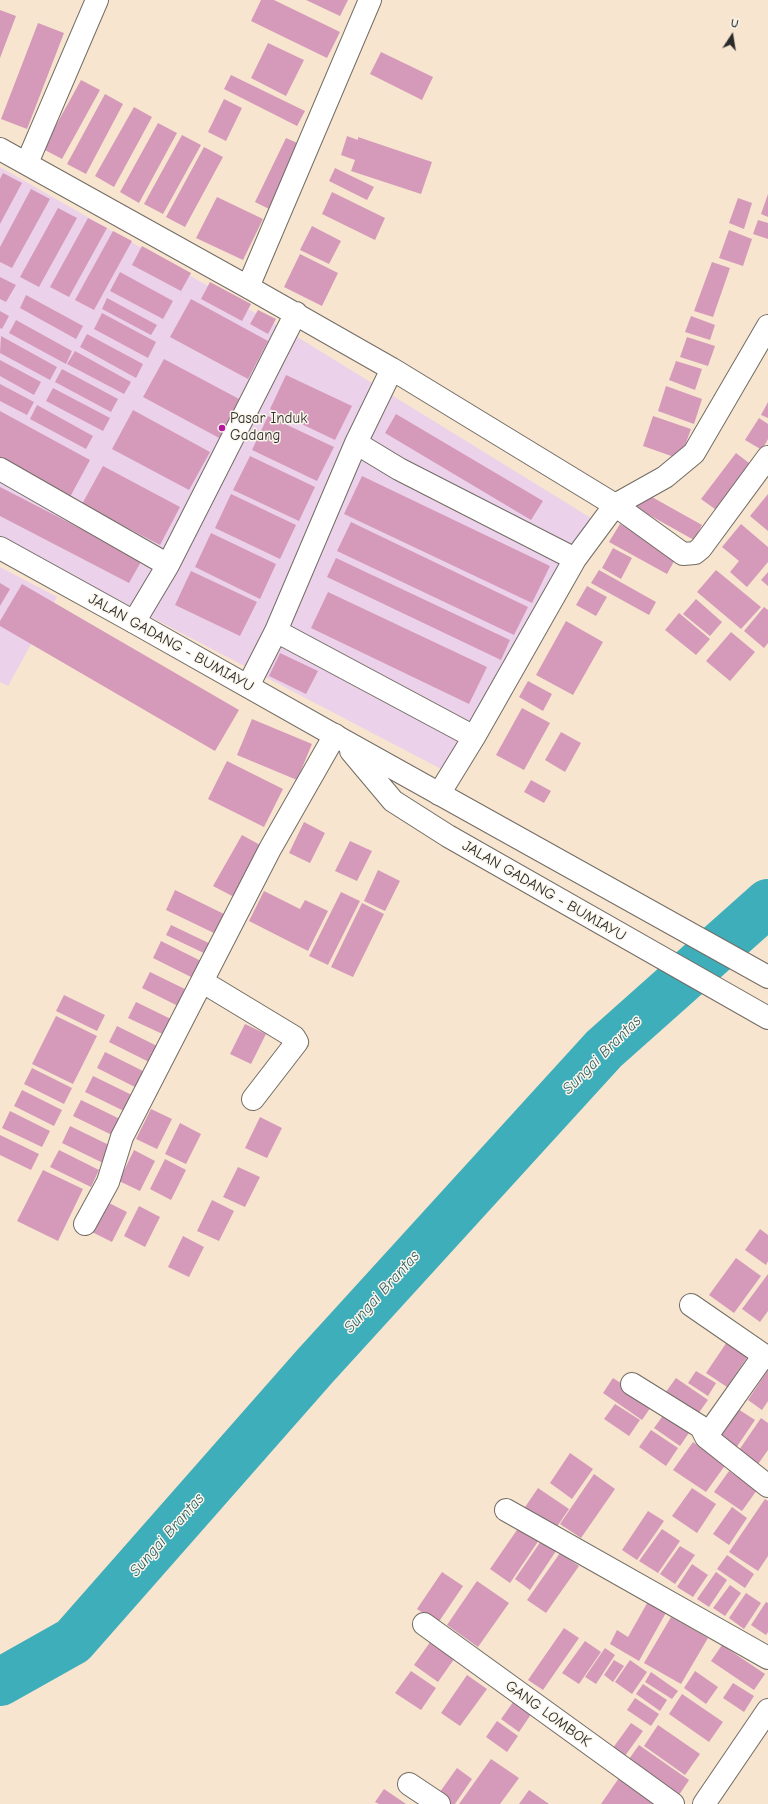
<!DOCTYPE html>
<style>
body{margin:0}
#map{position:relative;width:768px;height:1804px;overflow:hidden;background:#f7e5cf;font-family:"Comic Neue",sans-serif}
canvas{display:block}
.north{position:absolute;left:712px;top:16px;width:40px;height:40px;-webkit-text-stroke:3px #fbf7ec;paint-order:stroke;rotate:12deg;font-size:11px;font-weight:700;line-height:16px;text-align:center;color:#2b2b2b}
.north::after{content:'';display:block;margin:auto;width:14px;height:18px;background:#2b2b2b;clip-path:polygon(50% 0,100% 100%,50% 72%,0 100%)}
</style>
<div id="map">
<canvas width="768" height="1804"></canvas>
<div class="north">U</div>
</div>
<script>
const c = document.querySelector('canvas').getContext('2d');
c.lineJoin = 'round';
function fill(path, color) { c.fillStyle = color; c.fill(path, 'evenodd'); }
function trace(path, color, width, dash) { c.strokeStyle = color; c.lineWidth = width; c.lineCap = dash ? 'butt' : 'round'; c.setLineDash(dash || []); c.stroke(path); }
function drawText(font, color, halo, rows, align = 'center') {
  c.font = font + ' "Comic Neue",sans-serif'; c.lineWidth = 3; c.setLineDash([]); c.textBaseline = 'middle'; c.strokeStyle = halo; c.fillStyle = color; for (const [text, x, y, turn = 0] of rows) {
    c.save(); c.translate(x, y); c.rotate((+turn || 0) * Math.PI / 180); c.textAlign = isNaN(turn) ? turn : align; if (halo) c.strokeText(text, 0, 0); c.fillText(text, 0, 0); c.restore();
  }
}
fill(new Path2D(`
 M0 167 299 338 591 518 443 770 0 538Z
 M0 567 57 597 8 686 0 682Z`), '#ecd1ea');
trace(new Path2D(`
 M0 1682 73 1641 315 1366 604 1049 768 903`), '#3faebb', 48);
fill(new Path2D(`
 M261 0H274L340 32 327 58 251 21Z
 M306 0H348L340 16Z
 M0 10 16 16 0 58Z
 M38 23 64 33 27 129 1 119Z
 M268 43 304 60 286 96 251 78Z
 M381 52 433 77 422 100 370 74Z
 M231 75 305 111 297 126 224 89Z
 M81 80 100 90 62 159 43 149Z
 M105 94 123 104 86 174 67 164Z
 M224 99 242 108 226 141 208 132Z
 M134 107 152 117 114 187 95 176Z
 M158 123 177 133 139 203 120 192Z
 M182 135 201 145 163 214 144 204Z
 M347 136 358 140V137L432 162 421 194 351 171 355 160 341 155Z
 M286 138 302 145 271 210 255 202Z
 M204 147 223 157 185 227 166 217Z
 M335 168 374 187 367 200 329 181Z
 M3 173 22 183 0 224V179Z
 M31 189 50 199 12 268 0 262V247Z
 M332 192 385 218 375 240 322 214Z
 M768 194V217L761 214Z
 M217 197 263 219 243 260 196 238Z
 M738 198 752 203 744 229 729 223Z
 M58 208 77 218 39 287 20 277Z
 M88 218 107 228 69 297 50 287Z
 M758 220 768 223V239L753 234Z
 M312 226 341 241 329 264 300 250Z
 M729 230 752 239 743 266 719 258Z
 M113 231 132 241 94 310 75 300Z
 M142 246 191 273 181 291 132 265Z
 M300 254 338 273 322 306 284 287Z
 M712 262 730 268 713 317 694 311Z
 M120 272 173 301 163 319 110 291Z
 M0 277 16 285 6 302 0 299Z
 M210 282 251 304 242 321 201 299Z
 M26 295 83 326 76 339 20 308Z
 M107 298 157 325 151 335 102 309Z
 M191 299 268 341 248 379 170 337Z
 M258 310 276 319 268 334 250 324Z
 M0 311 9 316 2 329 0 328Z
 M102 313 156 342 148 358 94 329Z
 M691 316 715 325 710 340 685 332Z
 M16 320 72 351 66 364 9 333Z
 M87 334 143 364 136 378 80 347Z
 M1 336 57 367 50 380 0 353Z
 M687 337 715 346 708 366 680 357Z
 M75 351 131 382 124 394 67 364Z
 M164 359 241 400 221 439 143 397Z
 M0 360 41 382 34 395 0 376Z
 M676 361 702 369 695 390 669 380Z
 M62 369 118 399 111 412 55 382Z
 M286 375 352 406 335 440 270 409Z
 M0 384 34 402 27 415 0 401Z
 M666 386 702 399 694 424 658 411Z
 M53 388 110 418 103 431 46 401Z
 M768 402V418L761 415Z
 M37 405 93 436 86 449 30 419Z
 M133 410 210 452 189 490 112 449Z
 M0 411 90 460 70 497 0 459Z
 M396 414 543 501 531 520 385 433Z
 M268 416 334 447 317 481 252 450Z
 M653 416 691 429 680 459 643 446Z
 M759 418 768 424V439L762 450 745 440Z
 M736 453 753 466 719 512 701 499Z
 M250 456 315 487 299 521 233 490Z
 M103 466 180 507 160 545 82 504Z
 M362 476 550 566 532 603 344 514Z
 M0 487 142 560 129 583 0 516Z
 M643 492 702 525 694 540 635 507Z
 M231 494 296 525 280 559 215 528Z
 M768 494V531L750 516Z
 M351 522 528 607 514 635 337 551Z
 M620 524 677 556 667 574 609 542Z
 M741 524 768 547V562L747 587 730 572 739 561 722 547Z
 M211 533 276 564 260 599 195 567Z
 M613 548 632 558 621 579 602 568Z
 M336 558 510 640 501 660 327 577Z
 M599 570 656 602 649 615 591 583Z
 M716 570 761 607 741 629 697 592Z
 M191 571 257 602 240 636 175 605Z
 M768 572V586L761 580Z
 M0 583 10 589 0 606Z
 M22 584 239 710 215 751 0 626V621Z
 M587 586 607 597 596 616 576 605Z
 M328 592 487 667 469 704 311 628Z
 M696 599 722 622 710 636 683 614Z
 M764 607 768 610V643L764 648 744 631Z
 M679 613 710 639 696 655 665 630Z
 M566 621 603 642 573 695 536 675Z
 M731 632 755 652 730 681 706 661Z
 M280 653 318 671 306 694 269 676Z
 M528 681 552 694 543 711 519 697Z
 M522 708 550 723 524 770 496 755Z
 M252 719 312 744 297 780 237 755Z
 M561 732 581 743 565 772 545 760Z
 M227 761 283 789 264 827 208 799Z
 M531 780 551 791 544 803 524 792Z
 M304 822 325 833 310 863 289 853Z
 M242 835 262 846 234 897 213 886Z
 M350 841 372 851 357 881 335 871Z
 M378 870 400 881 385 911 364 901Z
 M175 890 226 915 216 934 166 910Z
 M264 891 300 909 305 900 328 911 308 951 249 921Z
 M341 892 360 901 328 965 309 956Z
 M362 903 384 914 353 977 331 967Z
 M171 925 215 946 210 956 166 935Z
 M161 941 201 961 193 978 153 958Z
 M150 972 191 992 182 1008 142 988Z
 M64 995 105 1015 97 1031 56 1011Z
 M136 1002 177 1022 169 1037 128 1018Z
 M56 1016 97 1036 73 1084 32 1064Z
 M245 1024 266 1034 251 1064 230 1054Z
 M117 1026 157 1046 149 1062 109 1042Z
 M105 1052 145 1072 137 1088 97 1068Z
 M32 1068 72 1088 64 1104 24 1084Z
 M93 1076 134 1096 126 1112 85 1092Z
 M22 1090 62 1110 54 1126 14 1106Z
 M81 1100 122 1120 114 1136 73 1116Z
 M151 1109 172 1119 157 1149 136 1139Z
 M10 1111 50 1131 42 1147 2 1128Z
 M260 1117 282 1128 267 1158 245 1148Z
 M180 1123 201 1134 186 1164 165 1154Z
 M70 1126 111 1146 103 1163 62 1143Z
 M0 1135 39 1154 31 1170 0 1155Z
 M59 1150 99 1170 91 1187 50 1167Z
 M134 1150 155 1161 140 1191 119 1181Z
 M165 1159 186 1170 171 1200 150 1189Z
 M238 1167 260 1177 245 1207 223 1197Z
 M43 1170 83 1189 58 1241 17 1221Z
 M212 1200 234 1211 219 1241 197 1231Z
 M105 1201 127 1212 112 1242 90 1231Z
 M139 1206 160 1217 145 1247 124 1236Z
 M760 1229 768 1235V1261L766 1265 745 1250Z
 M183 1236 204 1247 189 1277 168 1267Z
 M736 1258 761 1276 734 1313 709 1295Z
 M768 1274V1311L760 1322 742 1309Z
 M729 1339 750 1353 727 1387 706 1373Z
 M768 1370V1401L762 1410 748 1400Z
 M696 1371 716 1383 708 1396 688 1383Z
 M613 1378 653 1404 642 1420 603 1393Z
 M676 1378 708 1400 695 1418 663 1396Z
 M615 1404 640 1420 629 1436 604 1419Z
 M738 1409 755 1420 736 1448 719 1437Z
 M667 1410 693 1427 680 1446 654 1428Z
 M761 1418 768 1423V1450L756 1467 737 1453Z
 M651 1430 678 1448 666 1466 639 1447Z
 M693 1442 726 1464 706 1492 673 1470Z
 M570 1453 593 1469 572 1499 550 1483Z
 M729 1471 757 1490 742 1511 714 1492Z
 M594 1474 615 1489 581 1538 560 1524Z
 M538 1488 569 1509 552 1534 521 1513Z
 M692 1488 716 1504 697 1533 672 1516Z
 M765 1499 768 1501V1556L758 1571 729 1552Z
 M732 1507 747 1518 729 1545 713 1534Z
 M648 1511 664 1521 637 1560 622 1550Z
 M519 1527 539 1540 510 1583 490 1569Z
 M662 1529 680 1541 658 1573 639 1561Z
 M543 1538 558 1548 530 1590 515 1579Z
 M680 1546 695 1555 675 1584 660 1574Z
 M560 1553 579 1566 546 1613 527 1600Z
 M727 1555 754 1574 745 1588 717 1569Z
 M692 1564 708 1575 693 1597 677 1587Z
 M442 1572 463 1586 438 1623 417 1609Z
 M716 1572 727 1580 709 1607 697 1599Z
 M477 1581 509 1603 478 1647 447 1625Z
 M730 1585 741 1593 725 1616 713 1608Z
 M746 1593 761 1603 744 1629 729 1618Z
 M650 1598 668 1609 639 1661 610 1644 617 1630 628 1637Z
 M766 1602 768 1603V1632L766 1635 751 1625Z
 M671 1617 708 1638 681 1684 644 1663Z
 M564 1628 579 1638 543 1690 528 1680Z
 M433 1638 457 1655 438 1682 414 1665Z
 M585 1641 601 1652 579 1684 562 1673Z
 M722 1645 765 1674 754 1690 711 1661Z
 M605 1648 615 1655 596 1684 585 1677Z
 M614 1660 624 1666 613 1682 604 1675Z
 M630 1660 647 1672 632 1694 615 1682Z
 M411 1671 436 1688 421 1710 395 1693Z
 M695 1671 718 1687 706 1704 684 1688Z
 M651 1672 678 1691 672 1699 645 1682Z
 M467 1675 487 1689 460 1726 441 1713Z
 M733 1683 754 1696 744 1712 723 1698Z
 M643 1684 667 1700 660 1711 636 1694Z
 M682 1694 723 1722 709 1742 669 1714Z
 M516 1698 534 1710 519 1732 501 1719Z
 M635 1698 659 1714 651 1726 627 1710Z
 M497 1721 518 1736 507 1752 486 1737Z
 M631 1723 643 1731 622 1760 610 1752Z
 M658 1725 700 1754 685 1775 644 1746Z
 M639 1745 689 1780 675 1801 624 1766Z
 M491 1759 519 1778 500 1804H459Z
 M457 1768 472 1779 455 1804H447L437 1796Z
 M621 1775 658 1804H601Z
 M384 1789 406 1804H379L375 1802Z
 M529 1790 549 1804H519Z`), '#d59aba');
const minor = new Path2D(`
 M0 149 248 287 392 369 615 505 683 554 695 553 701 548 768 457
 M27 163 97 0
 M248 287 370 0
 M356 443 392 369
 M0 469 168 565
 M134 622 168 565 296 313
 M276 631 474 737
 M248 686 276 631 356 443 399 469 575 559
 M439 794 474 737 575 559 615 505 665 477 694 453 768 326
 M203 982 294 1037 297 1042 253 1099
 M85 1224 108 1182 122 1137 270 849 335 735
 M691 1305 768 1358
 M632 1384 701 1427 706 1437 768 1486
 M706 1437 764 1355
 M506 1510 768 1658
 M424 1624 673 1804
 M409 1784 439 1804`);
const major = new Path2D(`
 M0 548 134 622 341 739 768 977
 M351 751 393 801 448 836 768 1018
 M704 1804 768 1710`);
trace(minor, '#726c64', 24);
trace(major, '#726c64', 24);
trace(minor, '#fff', 22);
trace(major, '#fff', 22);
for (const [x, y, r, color] of [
 [222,428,4,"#b5179e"]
]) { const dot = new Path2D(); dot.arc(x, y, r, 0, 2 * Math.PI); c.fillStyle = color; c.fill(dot); trace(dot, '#fbf7ec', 1.5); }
drawText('15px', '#2b2b2b', '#fbf7ec', [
 ["Pasar Induk",230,419],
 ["Gadang",230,436]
], 'left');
drawText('15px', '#2b2b2b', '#fbf7ec', [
 ["JALAN GADANG - BUMIAYU",171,643,29],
 ["JALAN GADANG - BUMIAYU",544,891,30],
 ["GANG LOMBOK",548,1714,36]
]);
drawText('italic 16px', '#335f65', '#fbf7ec', [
 ["Sungai Brantas",602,1055,-45],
 ["Sungai Brantas",382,1292,-48],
 ["Sungai Brantas",167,1535,-49]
]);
</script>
